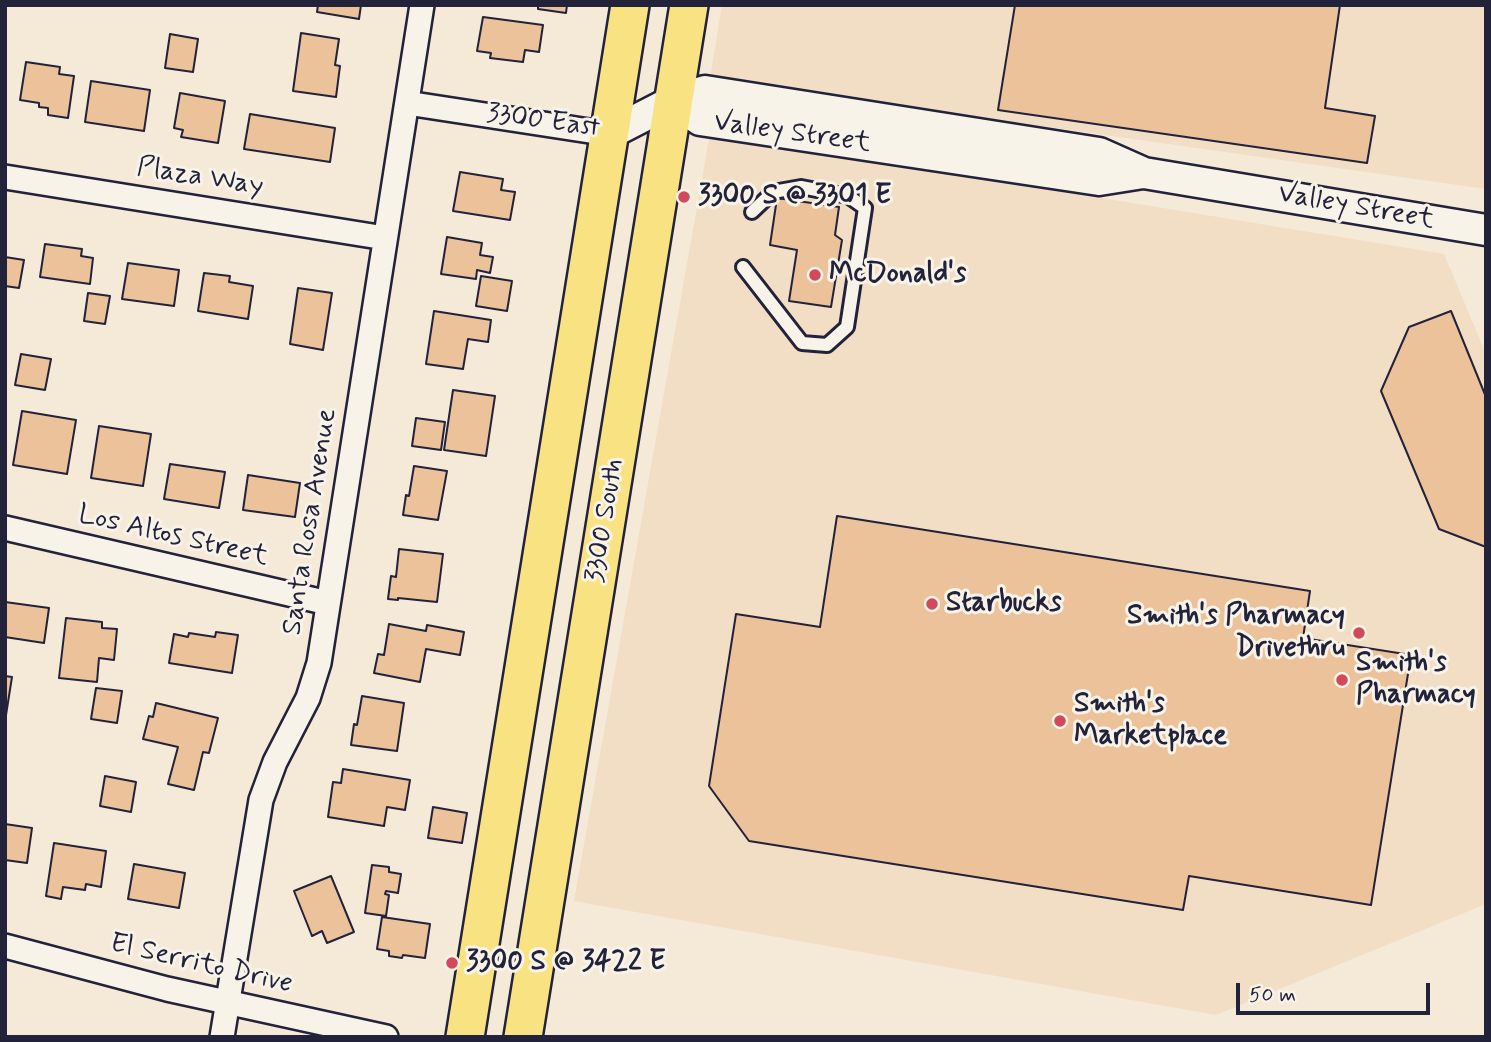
<!DOCTYPE html>
<style>
body{margin:0}
#map{position:relative;width:1491px;height:1042px;overflow:hidden;background:#f5e9d8;font-family:Mynerve,sans-serif}
canvas{display:block}
.frame{position:absolute;inset:0;border:7px solid #22223b;pointer-events:none}
.scale{position:absolute;left:1236px;top:983px;width:194px;height:32px;box-sizing:border-box;border:4px solid #22223b;border-top:0;padding-left:9px;font-size:21px;line-height:24px;white-space:nowrap;color:#22223b;-webkit-text-stroke:5px #f7f3e8;paint-order:stroke}
</style>
<div id="map">
<canvas width="1491" height="1042"></canvas>
<div class="frame"></div>
<div class="scale">50 m</div>
</div>
<script>
const c = document.querySelector('canvas').getContext('2d');
c.lineJoin = 'round';
function fill(path, color) { c.fillStyle = color; c.fill(path, 'evenodd'); }
function trace(path, color, width, dash) { c.strokeStyle = color; c.lineWidth = width; c.lineCap = dash ? 'butt' : 'round'; c.setLineDash(dash || []); c.stroke(path); }
function drawText(font, color, halo, rows, align = 'center') {
  c.font = font + ' Mynerve,sans-serif'; c.lineWidth = 6; c.setLineDash([]); c.textBaseline = 'middle'; c.strokeStyle = halo; c.fillStyle = color; for (const [text, x, y, turn = 0] of rows) {
    c.save(); c.translate(x, y); c.rotate((+turn || 0) * Math.PI / 180); c.textAlign = isNaN(turn) ? turn : align; if (halo) c.strokeText(text, 0, 0); c.fillText(text, 0, 0); c.restore();
  }
}
fill(new Path2D(`
 M722 5H1486V189L710 79Z
 M710 134 1444 254 1486 354V904L1216 1015 574 901Z`), '#f2ddc5');
const building = new Path2D(`
 M318 5H361L359 19 317 12Z
 M538 5H567L566 13 538 9Z
 M1015 5H1340L1325 108 1375 116 1367 163 998 110Z
 M483 17 543 25 539 52 525 50 523 62 490 58 491 53 477 51Z
 M301 33 339 39 335 65 340 66 336 97 293 91Z
 M170 34 198 39 193 72 165 68Z
 M26 62 60 67 59 74 74 76 68 118 48 115V108L39 107V103L20 100Z
 M91 81 150 90 144 131 85 122Z
 M180 93 225 101 218 143 181 137 183 130 174 128Z
 M250 114 335 128 330 162 244 149Z
 M460 172 503 179 501 190 515 192 510 220 453 211Z
 M777 198 839 207 835 235 842 240 831 307 789 301 797 250 770 245Z
 M447 237 482 243 480 255 493 257 490 273 477 270 476 279 441 274Z
 M45 244 82 249 81 256 93 258 90 284 40 277Z
 M5 257 24 260 19 288 5 286Z
 M128 263 179 270 174 306 122 299Z
 M204 273 230 276 229 282 253 286 248 319 198 311Z
 M481 276 512 281 507 311 476 306Z
 M298 288 332 293 323 350 290 344Z
 M88 293 110 296 105 324 84 321Z
 M434 311 491 320 488 342 468 339 463 369 426 364Z
 M1451 311 1486 397V547L1439 529 1381 391 1409 327Z
 M21 354 51 359 45 390 15 385Z
 M453 390 495 396 486 456 444 450Z
 M22 411 76 420 67 474 13 465Z
 M416 418 445 422 441 450 412 446Z
 M99 426 151 434 143 486 91 478Z
 M170 464 225 472 219 508 164 499Z
 M414 466 447 471 438 520 403 515 406 495 409 496Z
 M248 475 300 483 295 517 243 510Z
 M837 516 1310 591 1303 638 1411 655 1371 905 1189 876 1183 910 749 841 709 786 736 614 820 627Z
 M399 549 443 554 437 602 398 598V600L388 599 391 576 396 577Z
 M5 602 49 608 44 643 5 637Z
 M66 618 102 622V628L117 629 114 660 99 658 97 682 59 678Z
 M389 624 426 631 427 625 464 632 460 655 426 649 420 682 374 673 378 654 384 655Z
 M216 632 238 635 232 673 169 663 174 634 188 637 189 633 215 637Z
 M5 676 12 677 6 715H5Z
 M96 688 122 691 117 723 91 719Z
 M362 696 404 703 397 751 351 745 354 724 357 725Z
 M156 703 218 718 209 753 203 752 194 790 168 784 178 747 143 739 149 716 153 717Z
 M343 769 410 780 405 810 387 807 384 826 328 817 333 782 341 783Z
 M105 776 136 782 131 812 100 806Z
 M433 807 467 813 462 843 428 838Z
 M5 824 32 828 27 863 5 860Z
 M54 843 106 851 101 887 86 884 85 890 63 887 61 899 46 896Z
 M134 864 185 873 179 908 128 899Z
 M372 865 389 867V872L401 874 398 893 386 891 385 894 389 895 386 916 365 913Z
 M331 876 354 932 327 943 322 931 312 936 294 891Z
 M382 917 430 924 425 958 403 955 402 958 389 956V951L377 949Z`);
fill(building, '#ebc29a');
trace(building, '#22223b', 2);
const service = new Path2D(`
 M743 267 802 343 827 345 847 327 865 208 848 196 801 187 773 192 752 212`);
const minor = new Path2D(`
 M407 103 609 134
 M5 177 385 238
 M5 528 328 603
 M5 946 167 989 386 1037
 M222 1037 261 800 275 762 308 698 319 663 422 5`);
const tertiary = new Path2D(`
 M673 101 700 120 1099 180 1143 173
 M609 134 673 101 705 91 1099 153 1144 173 1486 230`);
const primary = new Path2D(`
 M465 1037 630 5
 M523 1037 689 5`);
trace(service, '#22223b', 18);
trace(minor, '#22223b', 28);
trace(tertiary, '#22223b', 35);
trace(primary, '#22223b', 42);
trace(service, '#f7f3e8', 12);
trace(minor, '#f7f3e8', 23);
trace(tertiary, '#f7f3e8', 30);
trace(primary, '#f8e281', 37);
for (const [x, y, r, color] of [
 [684,197,7,"#d1495b"],
 [815,275,7,"#d1495b"],
 [932,604,7,"#d1495b"],
 [1359,633,7,"#d1495b"],
 [1342,680,7,"#d1495b"],
 [1060,721,7,"#d1495b"],
 [452,963,7,"#d1495b"]
]) { const dot = new Path2D(); dot.arc(x, y, r, 0, 2 * Math.PI); c.fillStyle = color; c.fill(dot); trace(dot, '#f7f3e8', 2.5); }
drawText('28px', '#22223b', '#f7f3e8', [
 ["3300 East",543,122,8],
 ["Valley Street",792,134,8],
 ["Plaza Way",200,178,9],
 ["Valley Street",1356,208,10],
 ["3300 South",606,521,-81],
 ["Santa Rosa Avenue",311,522,-81],
 ["Los Altos Street",173,537,13],
 ["El Serrito Drive",201,965,13]
]);
drawText('bold 28px', '#22223b', '#f7f3e8', [
 ["3300 S @ 3301 E",698,197],
 ["McDonald's",829,275],
 ["Starbucks",946,604],
 ["Smith's Pharmacy",1345,617,"right"],
 ["Drivethru",1345,649,"right"],
 ["Smith's",1356,664],
 ["Pharmacy",1356,696],
 ["Smith's",1074,705],
 ["Marketplace",1074,737],
 ["3300 S @ 3422 E",466,963]
], 'left');
</script>
